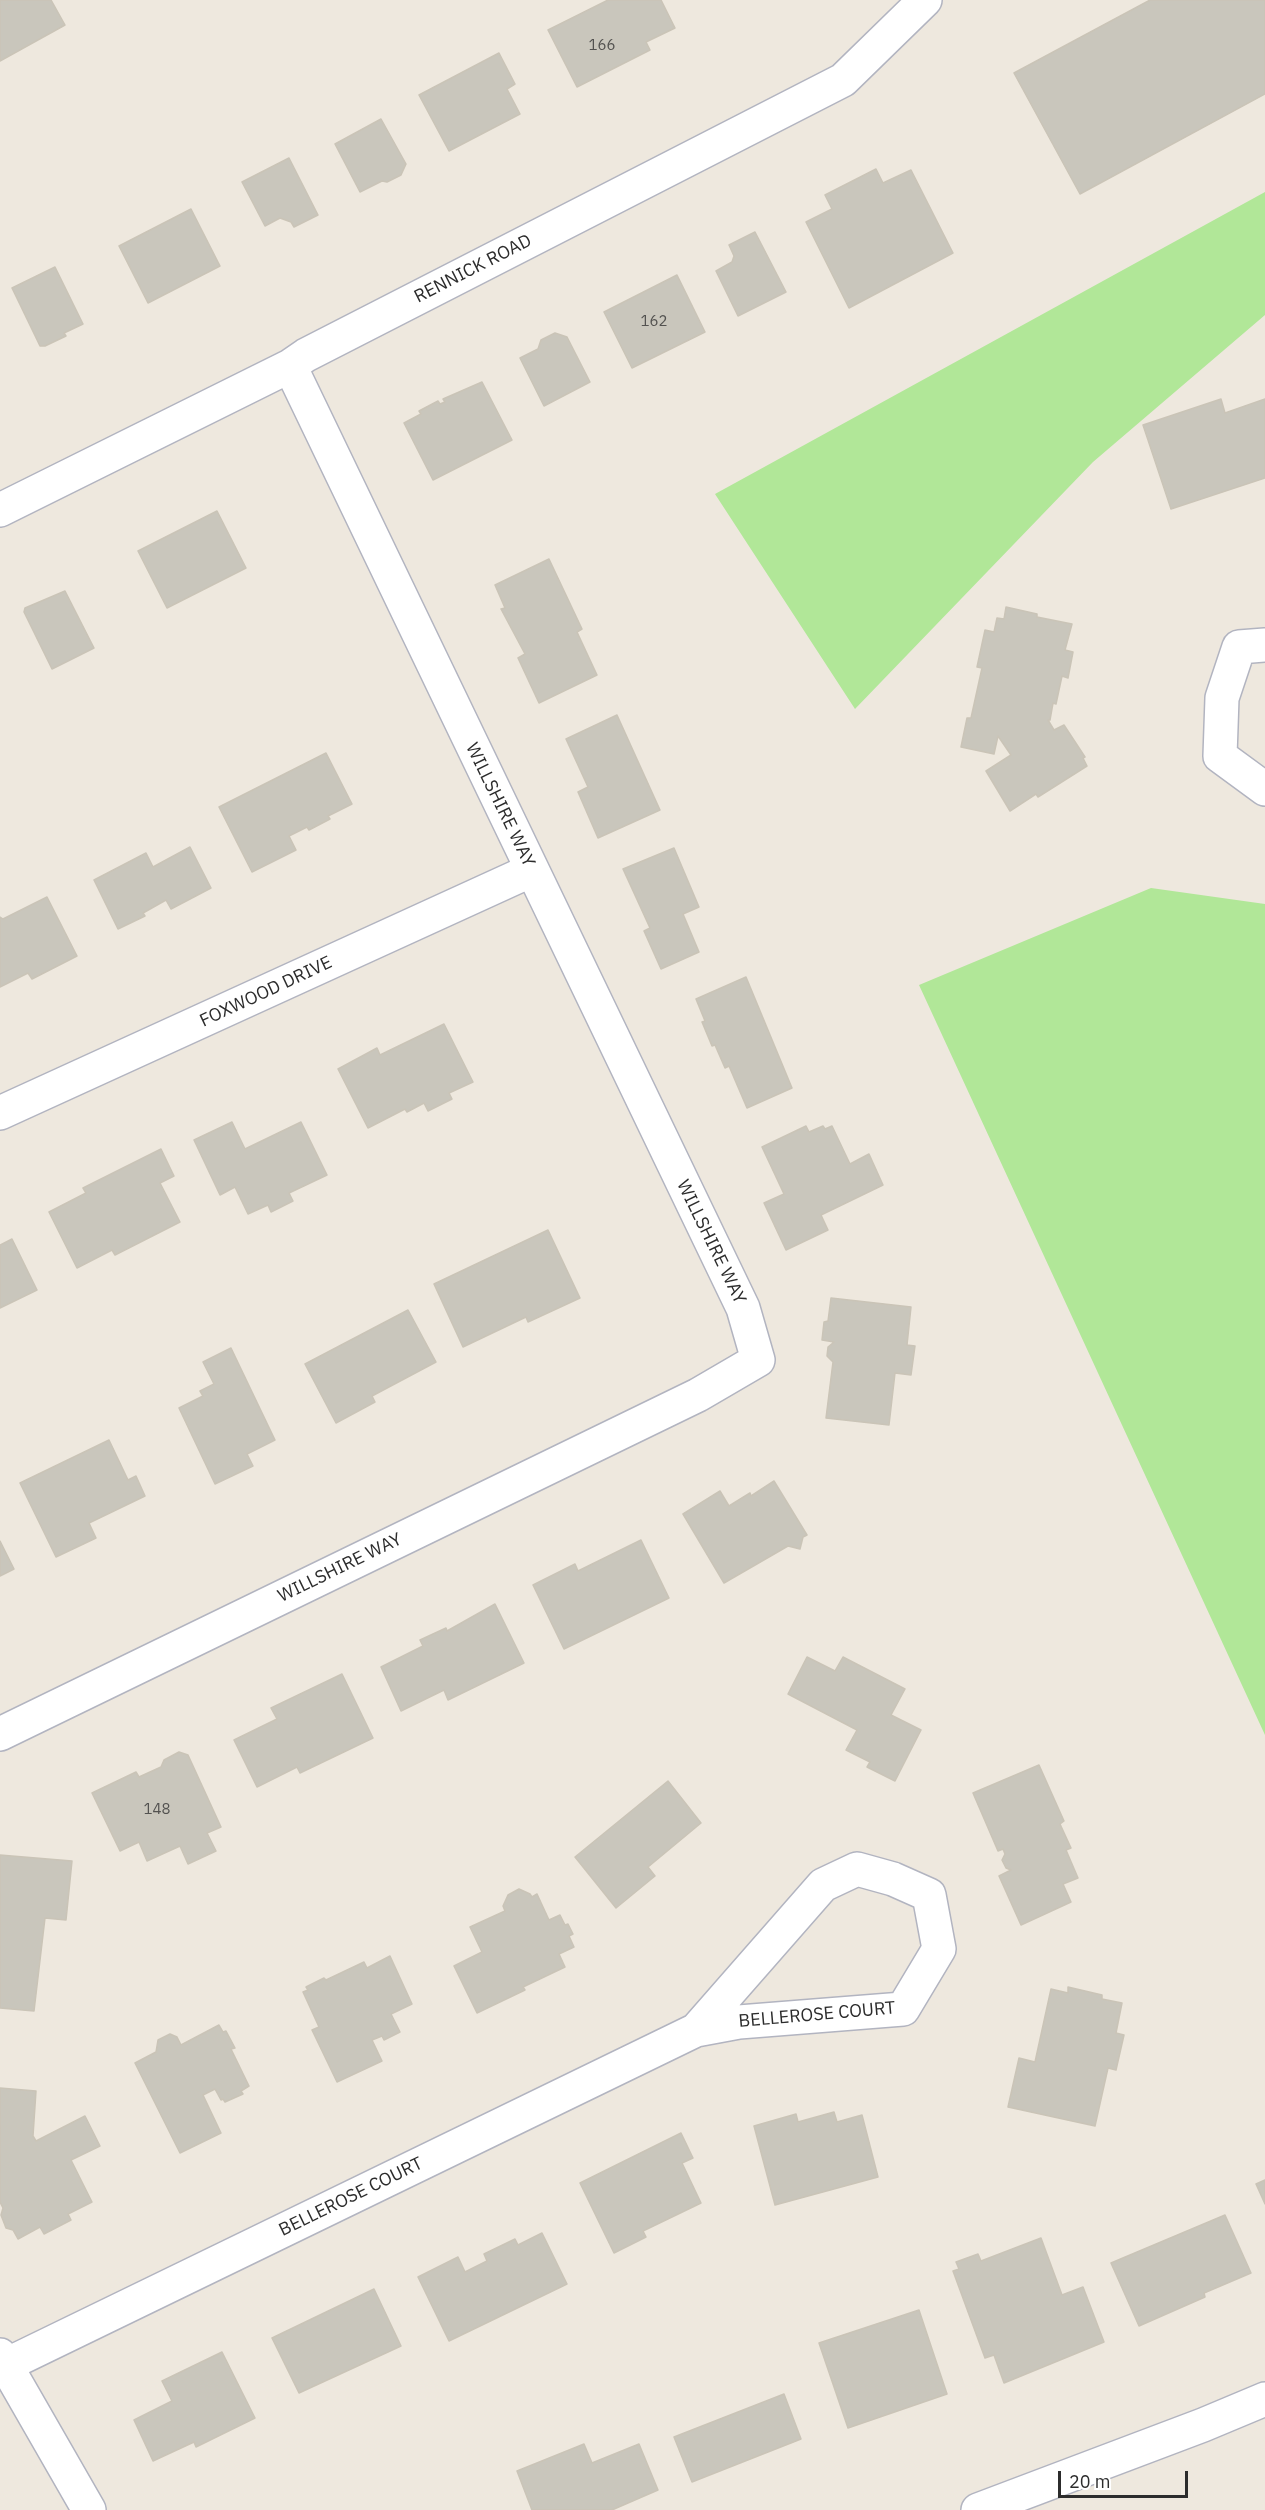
<!DOCTYPE html>
<style>
body{margin:0}
#map{position:relative;width:1265px;height:2510px;overflow:hidden;background:#eee8de;font-family:"IBM Plex Sans",sans-serif}
canvas{display:block}
.scale{position:absolute;left:1058px;top:2471px;width:130px;height:27px;box-sizing:border-box;border:3px solid #2c2c2c;border-top:0;padding-left:8px;font-size:18px;line-height:21px;white-space:nowrap;color:#2c2c2c;-webkit-text-stroke:4px #fff;paint-order:stroke}
</style>
<div id="map">
<canvas width="1265" height="2510"></canvas>
<div class="scale">20 m</div>
</div>
<script>
const c = document.querySelector('canvas').getContext('2d');
c.lineJoin = 'round';
function fill(path, color) { c.fillStyle = color; c.fill(path, 'evenodd'); }
function trace(path, color, width, dash) { c.strokeStyle = color; c.lineWidth = width; c.lineCap = dash ? 'butt' : 'round'; c.setLineDash(dash || []); c.stroke(path); }
function drawText(font, color, halo, rows, align = 'center') {
  c.font = font + ' "IBM Plex Sans",sans-serif'; c.lineWidth = 4.5; c.setLineDash([]); c.textBaseline = 'middle'; c.strokeStyle = halo; c.fillStyle = color; for (const [text, x, y, turn = 0] of rows) {
    c.save(); c.translate(x, y); c.rotate((+turn || 0) * Math.PI / 180); c.textAlign = isNaN(turn) ? turn : align; if (halo) c.strokeText(text, 0, 0); c.fillText(text, 0, 0); c.restore();
  }
}
fill(new Path2D(`
 M1265 192V315L1093 462 855 709 715 494Z
 M1151 888 1265 904V1735L919 985Z`), '#b1e798');
const building = new Path2D(`
 M0 0H51L65 25 0 61Z
 M608 0H661L675 28 646 42 650 50 577 87 548 30Z
 M1150 0H1265V94L1080 194 1014 73Z
 M499 53 515 84 507 89 520 114 449 151 419 95Z
 M381 119 406 164 401 175 387 182 382 181 360 192 335 144Z
 M289 158 318 215 294 227 291 222 280 218 265 226 242 182Z
 M876 169 883 183 911 170 953 253 849 308 806 222 832 209 825 195Z
 M191 209 220 266 148 303 119 246Z
 M755 232 786 292 738 316 716 271 732 262 734 256 729 245Z
 M55 267 83 324 64 333 66 336 45 346H40L12 288Z
 M677 275 705 332 632 368 604 312Z
 M555 333 567 337 590 382 544 406 520 358 538 349 541 340Z
 M482 382 512 440 433 480 404 423 421 414 419 411 438 401 440 404 445 402 443 399Z
 M1221 399 1225 413 1265 399V478L1171 509 1143 425Z
 M217 511 246 568 167 608 138 551Z
 M549 559 582 629 577 632 597 675 539 703 518 658 525 654 501 609 505 608 495 585Z
 M65 591 94 648 52 669 24 612 25 608Z
 M1006 607 1037 614V617L1072 624 1065 650 1073 652 1068 678 1062 676 1056 704 1053 703 1050 720H1048L1054 730 1064 725 1085 757 1083 758 1087 766 1038 797 1036 794 1010 811 986 771 1011 755 998 736 994 754 961 747 967 718H971L982 668 977 667 985 630 994 632 997 618 1004 619Z
 M617 715 660 810 598 838 578 792 588 787 566 739Z
 M326 753 352 804 328 816 330 819 309 830 307 827 289 836 296 850 252 872 219 807Z
 M190 847 211 888 171 909 166 900 143 913 145 916 118 929 94 880 146 853 153 867Z
 M674 848 699 907 683 914 699 952 661 969 644 931 650 928 623 869Z
 M47 897 77 956 32 979 28 973 0 987V917L3 919Z
 M746 977 792 1088 747 1108 729 1066 725 1068 715 1045 712 1046 702 1022 705 1021 696 999Z
 M444 1024 473 1082 449 1093 452 1099 428 1111 424 1103 407 1112 405 1109 368 1128 338 1069 377 1048 380 1055Z
 M232 1122 245 1149 301 1122 327 1175 289 1193 293 1201 271 1212 268 1205 248 1214 235 1187 220 1195 194 1140Z
 M806 1126 809 1132 823 1126 825 1129 832 1126 850 1164 869 1154 883 1185 821 1215 828 1230 786 1250 764 1203 784 1194 762 1147Z
 M161 1149 174 1176 160 1183 180 1222 115 1255 112 1250 77 1268 49 1212 86 1193 83 1188Z
 M548 1230 580 1298 528 1322 526 1317 463 1347 434 1284Z
 M12 1239 37 1290 0 1308V1245Z
 M831 1298 911 1307 907 1345 915 1346 911 1375 895 1373 889 1425 826 1418 833 1362 827 1356 828 1347 834 1342 822 1340 824 1322 828 1321Z
 M408 1310 436 1362 372 1396 375 1402 336 1423 305 1364Z
 M231 1348 275 1440 247 1454 253 1466 215 1484 179 1408 203 1396 200 1391 214 1384 203 1362Z
 M109 1440 128 1480 136 1476 145 1496 89 1523 96 1538 56 1557 20 1483Z
 M774 1481 807 1535 803 1537 800 1549 788 1546 724 1583 683 1514 720 1491 729 1506 750 1493 751 1496Z
 M641 1540 669 1598 564 1649 533 1585 575 1564 578 1571Z
 M0 1541 14 1569 0 1576Z
 M495 1604 524 1663 448 1700 444 1690 401 1711 381 1667 423 1646 420 1640 446 1628 447 1631Z
 M807 1657 835 1671 843 1657 905 1689 891 1715 921 1730 895 1781 867 1767 870 1762 846 1750 857 1730 788 1694Z
 M342 1674 373 1738 300 1773 297 1767 257 1787 234 1740 277 1719 271 1708Z
 M179 1752 188 1755 221 1827 207 1833 216 1851 188 1864 180 1846 147 1861 139 1842 120 1851 92 1793 136 1772 139 1777 161 1767 164 1760Z
 M1039 1765 1064 1821 1060 1824 1071 1848 1066 1850 1078 1878 1063 1884 1071 1902 1021 1925 999 1876 1011 1870 1006 1868 1002 1860 1005 1854 1003 1849 998 1851 973 1793Z
 M668 1781 701 1823 648 1867 655 1876 616 1908 575 1857Z
 M0 1855 72 1861 66 1920 45 1918 34 2011 0 2008Z
 M519 1889 530 1894 532 1897 537 1894 549 1920 560 1915 565 1925 568 1924 573 1934 569 1936 574 1947 559 1954 565 1967 523 1987 525 1990 477 2013 454 1966 482 1952 470 1927 505 1911 503 1906 508 1895Z
 M390 1956 412 2004 391 2014 400 2032 384 2040 382 2036 372 2040 382 2061 337 2082 312 2030 319 2027 303 1992 308 1990 306 1987 324 1978 326 1980 364 1962 367 1968Z
 M1068 1987 1102 1995V1999L1122 2003 1116 2033 1124 2035 1116 2070 1108 2068 1095 2126 1008 2107 1019 2058 1035 2062 1051 1989 1068 1993Z
 M219 2025 223 2032 226 2031 235 2048 231 2049 249 2086 241 2091 243 2094 225 2102 223 2099 221 2100 215 2089 203 2095 221 2133 180 2153 135 2063 156 2052 158 2040 170 2034 177 2037 181 2045Z
 M0 2088 36 2091 33 2136 36 2141 85 2116 100 2146 71 2160 92 2202 68 2214 71 2220 44 2234 40 2227 18 2239 13 2230 6 2228 1 2215 3 2208 0 2202Z
 M834 2112 837 2122 862 2115 878 2177 775 2205 754 2126 796 2114 798 2122Z
 M681 2133 693 2158 682 2163 701 2203 643 2231 646 2237 614 2253 580 2183Z
 M1265 2180V2204L1256 2184Z
 M1225 2215 1251 2273 1204 2293 1205 2297 1139 2326 1111 2263Z
 M542 2233 567 2284 449 2341 418 2277 458 2257 465 2272 487 2261 484 2254 515 2239 518 2245Z
 M1041 2238 1062 2295 1083 2287 1104 2342 1004 2383 994 2355 985 2358 953 2271 959 2269 956 2262 978 2254 981 2261Z
 M374 2289 401 2346 299 2393 272 2338Z
 M919 2310 947 2394 848 2428 819 2343Z
 M222 2352 255 2418 196 2447 194 2442 153 2461 134 2420 172 2401 162 2381Z
 M784 2394 801 2439 692 2482 674 2437Z
 M584 2444 592 2463 639 2444 658 2490 612 2510H532L517 2471Z`);
fill(building, '#c9c6bc');
trace(building, '#cac4b7', 1.5);
const minor = new Path2D(`
 M0 510 290 366 306 355 843 80 925 0
 M1265 645 1239 647 1222 698 1220 756 1265 789
 M0 1113 532 870
 M0 1734 698 1395 758 1360 743 1308 290 366
 M0 2355 89 2510
 M6 2365 696 2030 739 2022 903 2009 939 1949 929 1895 893 1879 857 1869 823 1885 696 2030
 M978 2510 1203 2425 1265 2399`);
trace(minor, '#b2b4c0', 36);
trace(minor, '#fff', 33);
drawText('15px', '#535250', null, [
 ["166",602,46],
 ["162",654,322],
 ["148",157,1810]
]);
drawText('18px', '#2c2c2c', '#fff', [
 ["RENNICK ROAD",473,269,-27],
 ["WILLSHIRE WAY",500,805,64],
 ["FOXWOOD DRIVE",266,992,-25],
 ["WILLSHIRE WAY",711,1242,64],
 ["WILLSHIRE WAY",340,1568,-26],
 ["BELLEROSE COURT",817,2015,-5],
 ["BELLEROSE COURT",351,2197,-26]
]);
</script>
